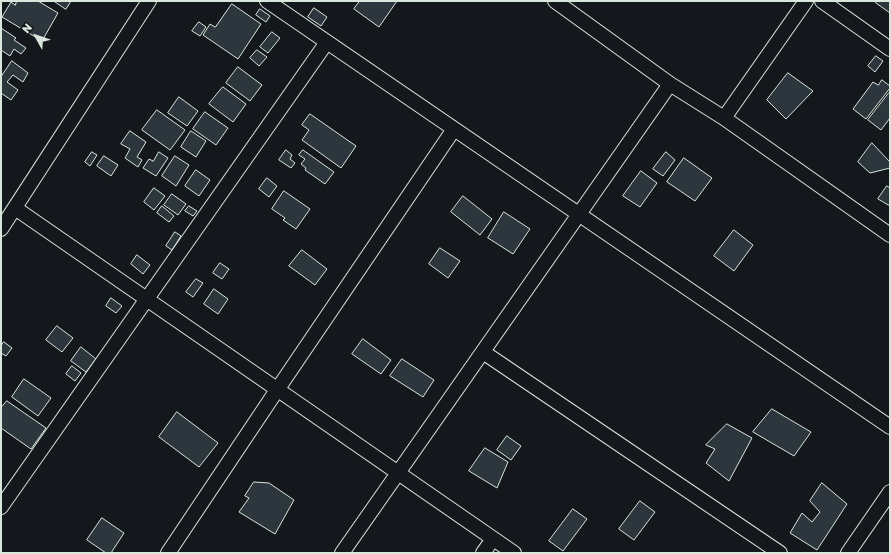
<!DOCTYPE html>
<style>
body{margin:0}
#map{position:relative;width:891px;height:554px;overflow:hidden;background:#14181c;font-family:"Golos Text",sans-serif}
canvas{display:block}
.frame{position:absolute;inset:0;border:2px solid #d8e6dc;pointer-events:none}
.north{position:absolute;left:16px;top:16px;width:40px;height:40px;-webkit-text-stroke:3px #14181c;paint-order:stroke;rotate:310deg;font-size:11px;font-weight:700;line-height:16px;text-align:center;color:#d8e6dc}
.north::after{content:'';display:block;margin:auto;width:14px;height:18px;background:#d8e6dc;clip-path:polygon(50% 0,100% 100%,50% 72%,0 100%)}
</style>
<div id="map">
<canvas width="891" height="554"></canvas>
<div class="frame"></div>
<div class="north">N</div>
</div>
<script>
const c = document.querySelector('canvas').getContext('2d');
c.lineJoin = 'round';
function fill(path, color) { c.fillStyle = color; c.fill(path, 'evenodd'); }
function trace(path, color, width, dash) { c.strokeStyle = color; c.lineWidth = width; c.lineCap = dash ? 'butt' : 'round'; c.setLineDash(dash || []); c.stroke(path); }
const building = new Path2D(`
 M17 1H38L58 13 42 41 2 17 11 2 15 5Z
 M54 1H71L66 9Z
 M360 1H397L379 27 354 9Z
 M877 1H890V13L876 3Z
 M232 4 261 24 238 59 203 35 210 24 215 27Z
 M314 8 327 17 321 26 308 17Z
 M260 9 270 16 266 22 256 15Z
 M199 22 206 27 200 36 192 31Z
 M1 28 16 38 14 40 26 48 21 54 14 49 10 56 1 50Z
 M272 32 280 38 268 53 260 47Z
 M257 50 267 57 259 66 250 58Z
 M876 56 883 61 875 72 868 66Z
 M12 61 28 73 23 82 13 75 7 82 18 90 11 100 1 93V77Z
 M238 67 262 85 250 101 226 83Z
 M788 73 813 91 786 119 767 100Z
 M882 80 890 86V88L866 119 853 109 873 82 878 85Z
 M223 87 246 104 233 122 209 104Z
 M889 93 890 94V118L881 130 868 120Z
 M179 97 198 111 187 126 168 113Z
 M157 110 185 130 170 150 142 130Z
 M205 112 228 128 216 145 193 129Z
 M310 114 356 146 341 168 302 140 309 130 302 125Z
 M130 131 146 142 137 157 142 160 138 167 125 158 130 149 121 144Z
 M191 131 206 141 196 157 181 147Z
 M872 143 890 162V168L870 173 858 162Z
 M286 150 292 155 290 159 295 163 291 168 279 160Z
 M303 150 334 172 325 184 305 170 306 168 301 164 305 159 299 155Z
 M92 152 97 155 90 166 85 162Z
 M159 152 168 158 156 176 143 168 149 159 153 161Z
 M666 152 675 160 663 176 653 169Z
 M104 156 118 165 111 176 97 166Z
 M175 156 189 165 176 186 162 176Z
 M684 158 712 178 695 201 667 182Z
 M196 170 210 180 199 196 185 186Z
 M641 171 657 183 640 207 623 196Z
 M267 178 277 186 269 197 259 189Z
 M887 186 890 188V206L878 199Z
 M154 188 165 196 154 210 144 202Z
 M284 191 310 209 296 229 283 220 285 218 272 209Z
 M172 194 186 204 178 215 164 205Z
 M463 196 492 219 480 235 451 212Z
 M162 206 174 216 169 222 157 213Z
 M189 206 197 211 193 216 185 211Z
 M504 212 530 229 513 254 488 238Z
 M734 230 753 245 734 271 714 256Z
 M175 232 181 236 172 250 166 246Z
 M440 248 460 261 448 278 429 264Z
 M302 250 327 269 315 285 289 266Z
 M137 255 150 265 143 274 131 264Z
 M220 263 229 269 222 279 213 273Z
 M196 279 203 283 193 297 186 292Z
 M214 289 228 299 218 314 204 304Z
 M111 298 122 306 116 313 106 306Z
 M57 326 73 338 62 352 46 340Z
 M363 339 391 360 381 374 352 354Z
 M4 342 12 348 6 356 1 353V346Z
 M81 347 96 359 86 372 71 361Z
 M402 359 434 380 423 397 390 376Z
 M72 366 81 373 75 381 66 374Z
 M24 379 51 398 38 416 12 397Z
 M7 401 46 428 31 449 1 428V408Z
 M772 409 811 432 794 456 753 432Z
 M177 412 218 443 199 467 159 437Z
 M727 424 752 438 729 481 706 463 715 449 706 445Z
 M507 436 521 446 511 460 497 450Z
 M485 448 508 462 497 488 469 471Z
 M254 482 269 483 294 500 275 534 239 512 249 498 245 496Z
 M822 483 847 504 817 550 790 533 802 513 812 522 820 512 810 501Z
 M640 501 655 512 634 540 619 529Z
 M573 509 587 519 563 551 549 541Z
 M102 518 124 533 111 553H106L87 540Z`);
fill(building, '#2c363c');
trace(building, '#d8e6dc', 1);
const street = new Path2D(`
 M267 1 890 427
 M555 1 670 84 724 118 890 235
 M822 1 890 49
 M724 118 806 1
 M15 208 514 553
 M1 229 149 1
 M483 352 780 553
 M1 507 327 42
 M168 553 277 390 454 129
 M342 553 670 84
 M483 553 493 539
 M848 553 890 492`);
trace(street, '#d8e6dc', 16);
trace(street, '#14181c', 14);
</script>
